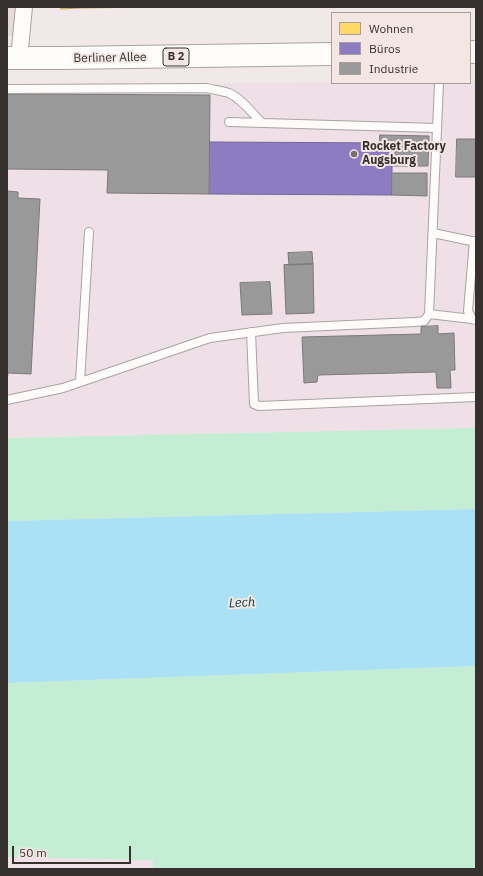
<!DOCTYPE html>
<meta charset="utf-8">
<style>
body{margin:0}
#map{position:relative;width:483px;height:876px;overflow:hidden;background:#f0e9e7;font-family:"IBM Plex Sans",sans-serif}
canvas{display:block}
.frame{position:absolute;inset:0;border:8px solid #36312f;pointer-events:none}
.legend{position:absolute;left:331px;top:12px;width:140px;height:72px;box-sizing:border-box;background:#f4e7e3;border:1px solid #a89e9b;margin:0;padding:5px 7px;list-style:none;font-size:12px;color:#36312f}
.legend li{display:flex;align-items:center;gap:8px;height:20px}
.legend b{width:20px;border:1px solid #a89e9b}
.scale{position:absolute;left:12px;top:846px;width:119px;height:18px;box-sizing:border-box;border:2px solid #36312f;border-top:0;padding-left:5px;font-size:12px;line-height:14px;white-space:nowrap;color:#36312f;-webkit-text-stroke:3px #f4e7e3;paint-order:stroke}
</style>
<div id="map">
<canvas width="483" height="876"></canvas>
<div class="frame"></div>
<ul class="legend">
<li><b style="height:11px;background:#ffd966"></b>Wohnen</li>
<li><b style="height:11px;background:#8e7cc3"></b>Büros</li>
<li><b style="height:11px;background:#999"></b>Industrie</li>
</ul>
<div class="scale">50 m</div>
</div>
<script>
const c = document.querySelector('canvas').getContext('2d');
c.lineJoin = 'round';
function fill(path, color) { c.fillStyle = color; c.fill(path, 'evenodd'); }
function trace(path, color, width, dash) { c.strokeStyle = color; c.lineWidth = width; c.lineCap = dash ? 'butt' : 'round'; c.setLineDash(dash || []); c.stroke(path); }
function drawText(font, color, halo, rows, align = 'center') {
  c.font = font + ' "IBM Plex Sans",sans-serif'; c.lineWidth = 4; c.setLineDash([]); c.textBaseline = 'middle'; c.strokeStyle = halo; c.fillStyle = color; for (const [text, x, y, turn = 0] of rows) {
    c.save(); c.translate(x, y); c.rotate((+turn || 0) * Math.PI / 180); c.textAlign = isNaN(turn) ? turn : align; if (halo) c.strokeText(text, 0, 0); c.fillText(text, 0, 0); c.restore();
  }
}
fill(new Path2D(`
 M7 7H24L21 37 7 36Z`), '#e8dad6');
fill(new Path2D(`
 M470 81H476V428L7 438V85L25 86 332 82 470 83Z
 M7 857 153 860V869H7Z`), '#efe0e7');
fill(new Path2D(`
 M476 428V509L7 521V438Z
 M476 666V869H153V860L7 857V683Z`), '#c3eed4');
fill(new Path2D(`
 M476 509V666L7 683V521Z`), '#aae1f4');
const homes = new Path2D(`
 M61 7H80V8L61 9Z
 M80 7H154L80 8Z`);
fill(homes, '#ffd966');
trace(homes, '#c3a756', 1);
const offices = new Path2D(`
 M210 142 392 143V195L209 194Z`);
fill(offices, '#8e7cc3');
trace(offices, '#746697', 1);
const industry = new Path2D(`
 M7 94 210 95 209 194 107 193 108 170 7 169Z
 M380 135 429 136 428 166H392V143H380Z
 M457 139H476V177H456Z
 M392 173H427V196L392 195Z
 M7 191 18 192V198L40 199 31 374 8 373 7 381Z
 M312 252 313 264 289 265 288 253Z
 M313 264 314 313 286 314 284 265Z
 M270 282 272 314 242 315 240 283Z
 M438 326V334L454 333 455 370H450L451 388H437L436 372 318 375 317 382 304 383 302 337 421 334V327Z`);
fill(industry, '#999');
trace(industry, '#7b7a79', 1);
const lane = new Path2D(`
 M7 89 207 88C215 90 222 91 229 93 242 99 252 113 262 123
 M229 122 437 128
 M433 233 476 242
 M474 241 468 311 472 319 476 320
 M429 314 472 319
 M251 332 254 404 259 406 476 397
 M80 382 89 232
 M7 400 63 388 210 338 283 328 415 322 424 321 429 314 439 83`);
const street = new Path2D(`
 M19 58 24 7`);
const primary = new Path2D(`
 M470 52H476
 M7 58H63L332 54`);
trace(lane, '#a8a3a2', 10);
trace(street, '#a8a3a2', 18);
trace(primary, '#a8a3a2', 24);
trace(lane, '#fdfcfb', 8);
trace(street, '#fdfcfb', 16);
trace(primary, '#fdfcfb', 22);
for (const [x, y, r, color] of [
 [354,154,4,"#77716f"]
]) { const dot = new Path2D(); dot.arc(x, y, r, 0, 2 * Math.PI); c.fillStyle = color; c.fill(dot); trace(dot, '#f4e7e3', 1.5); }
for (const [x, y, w] of [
 [176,57,26]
]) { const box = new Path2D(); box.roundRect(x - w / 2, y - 9, w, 18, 3); c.fillStyle = '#f4e7e3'; c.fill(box); trace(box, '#36312f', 1); }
drawText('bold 11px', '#36312f', null, [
 ["B 2",176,57]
]);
drawText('12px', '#36312f', '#f4e7e3', [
 ["Berliner Allee",110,58,-1]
]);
drawText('bold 12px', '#36312f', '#f4e7e3', [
 ["Rocket Factory",362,147],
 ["Augsburg",362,161]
], 'left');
drawText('italic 13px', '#053948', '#f4e7e3', [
 ["Lech",242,603,-3]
]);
</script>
